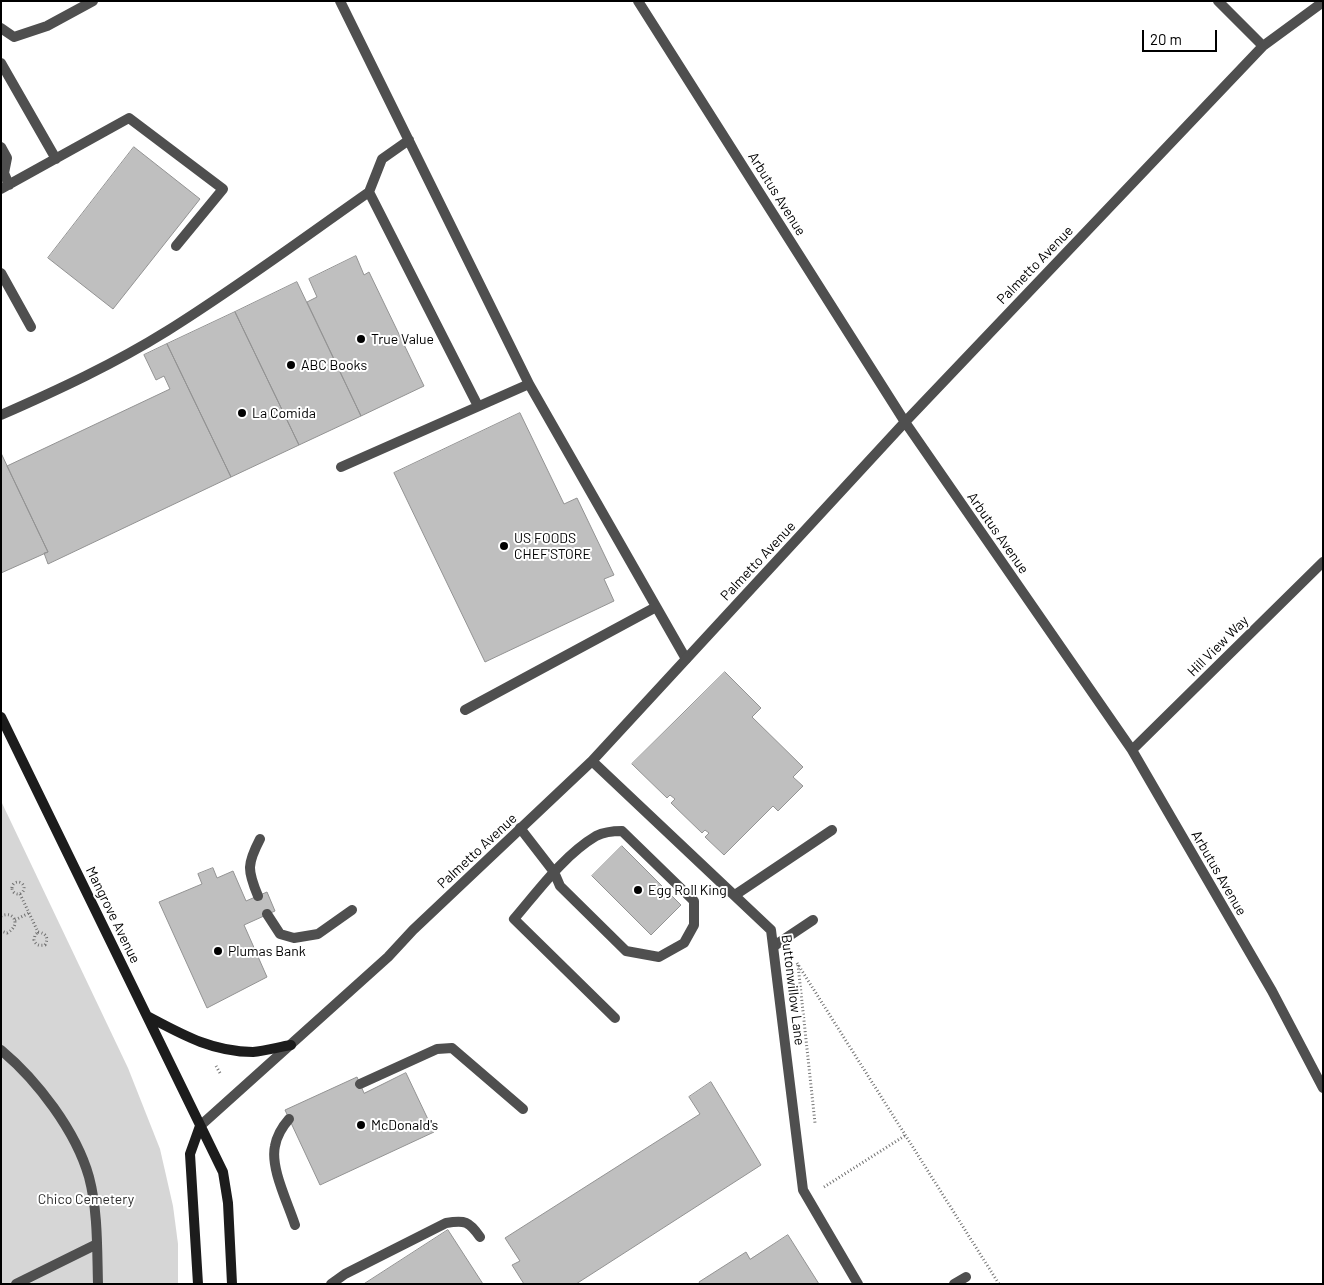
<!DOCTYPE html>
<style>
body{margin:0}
#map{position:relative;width:1324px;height:1285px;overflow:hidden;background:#fff;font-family:Barlow,sans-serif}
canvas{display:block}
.frame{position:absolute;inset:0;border:2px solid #000;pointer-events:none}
.scale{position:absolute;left:1142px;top:30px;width:75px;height:22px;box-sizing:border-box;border:2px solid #000;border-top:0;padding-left:6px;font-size:15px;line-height:18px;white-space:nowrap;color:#000;-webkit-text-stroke:4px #fff;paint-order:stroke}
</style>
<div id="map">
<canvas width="1324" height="1285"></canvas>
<div class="frame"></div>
<div class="scale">20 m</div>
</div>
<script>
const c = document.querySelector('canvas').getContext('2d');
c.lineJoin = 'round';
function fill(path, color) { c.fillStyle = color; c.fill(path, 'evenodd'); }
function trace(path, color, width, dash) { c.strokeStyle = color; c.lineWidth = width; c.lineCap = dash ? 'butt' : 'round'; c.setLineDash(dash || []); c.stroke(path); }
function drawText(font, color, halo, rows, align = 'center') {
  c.font = font + ' Barlow,sans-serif'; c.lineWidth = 4; c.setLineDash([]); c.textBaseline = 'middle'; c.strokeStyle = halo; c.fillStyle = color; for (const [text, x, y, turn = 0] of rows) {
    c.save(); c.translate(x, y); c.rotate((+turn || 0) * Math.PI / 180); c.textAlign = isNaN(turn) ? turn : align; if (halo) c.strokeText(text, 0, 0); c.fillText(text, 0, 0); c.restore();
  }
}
fill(new Path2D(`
 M1 801 128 1068 160 1149 173 1206 178 1244V1284H1Z`), '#d6d6d6');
const building = new Path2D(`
 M134 147 200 199 113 309 48 258Z
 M356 256 364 275 369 272 424 386 361 416 307 302 317 297 309 279Z
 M297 282 361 416 299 445 235 312Z
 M235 312 299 445 231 477 167 344Z
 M167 344 231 477 48 564 44 553 48 552 7 466 170 389 164 376 156 380 144 355Z
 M520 413 564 504 577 498 614 575 604 579 614 601 485 662 394 473Z
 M1 453 48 552 1 573Z
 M725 672 761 708 752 717 803 767 793 777 803 786 778 811 773 806 724 855 705 837 709 833 705 830 702 833 671 803 675 799 670 795 667 798 632 764Z
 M622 846 681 905 651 935 592 876Z
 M213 868 217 878 233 871 246 901 267 892 275 911 244 925 267 977 207 1008 159 902 202 884 198 874Z
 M406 1073 434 1132 320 1185 285 1110 357 1077 364 1093Z
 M711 1082 761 1165 576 1284H524L512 1265 520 1261 505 1238 700 1114 689 1097Z
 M448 1230 483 1284H364Z
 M788 1235 819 1284H700L699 1282 746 1252 750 1259Z`);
fill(building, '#bfbfbf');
trace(building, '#939393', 1);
trace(new Path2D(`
 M12 888a6 6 0 1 1 12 0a6 6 0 1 1-12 0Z
 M20 894 38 932C46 933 49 938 45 945 39 946 36 945 34 940L35 935 38 932
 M1 916C15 910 21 926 7 933L1 931
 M15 920 29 913
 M797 963 999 1284
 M798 965 815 1123
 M216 1066 220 1073
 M824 1187 906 1135`), '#717171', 3, [1, 2.5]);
trace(new Path2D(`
 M340 1 529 384 686 659
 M1 28 14 37 47 26 93 1
 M1 63 56 159
 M1 147 7 158 4 173 9 185
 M1 189 129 118 223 189 176 246
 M369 192 382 159 409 140
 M1 273 31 327
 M1 415C58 390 114 364 167 331 236 288 302 239 369 192L478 406
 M341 467 529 384
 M465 710 656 607
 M520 828 554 872 560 886 626 951 659 957 684 943 694 925V901L622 831C613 831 604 832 596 836 564 855 538 891 514 919L615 1018
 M735 895 832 830
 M258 896C247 870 247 864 260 839
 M267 914 280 934 294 938 318 934 352 910
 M774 946 813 920
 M1 1050C37 1080 76 1131 89 1177 98 1211 97 1249 98 1284
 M360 1084 437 1049 452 1048 523 1109
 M289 1119C282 1127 277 1135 275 1146 270 1168 288 1203 295 1225
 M16 1284 97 1244
 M331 1284 345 1274 446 1223C465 1220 469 1221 480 1237
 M954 1284 966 1277`), '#4f4f4f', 10);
trace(new Path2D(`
 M638 1 905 422 1132 750 1272 991 1323 1088
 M1218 1 1263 46
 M1132 750 1323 562
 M592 761 771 930 803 1190 858 1284
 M200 1126 388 957 413 930 592 761 905 422 1263 46 1323 2`), '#4f4f4f', 10);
trace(new Path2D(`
 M1 717 223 1172 228 1203 232 1284
 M147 1016C181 1034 212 1052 253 1052 265 1051 279 1047 291 1045
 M198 1284 190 1154 200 1126`), '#1c1c1c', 10);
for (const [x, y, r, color] of [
 [361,339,5,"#000"],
 [291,365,5,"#000"],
 [242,413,5,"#000"],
 [504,546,5,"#000"],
 [638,890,5,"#000"],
 [218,951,5,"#000"],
 [361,1125,5,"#000"]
]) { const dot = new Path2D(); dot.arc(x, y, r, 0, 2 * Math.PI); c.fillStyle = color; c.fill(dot); trace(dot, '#fff', 2); }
drawText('14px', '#000', '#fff', [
 ["Arbutus Avenue",777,194,58],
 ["Palmetto Avenue",1035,265,-46],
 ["Arbutus Avenue",998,533,55],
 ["Palmetto Avenue",758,561,-47],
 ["Hill View Way",1218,646,-45],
 ["Palmetto Avenue",477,851,-43],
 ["Arbutus Avenue",1219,873,60],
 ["Mangrove Avenue",113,915,64],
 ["Buttonwillow Lane",793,990,83]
]);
drawText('14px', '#000', '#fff', [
 ["True Value",371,339],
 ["ABC Books",301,365],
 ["La Comida",252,413],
 ["US FOODS",514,538],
 ["CHEF'STORE",514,554],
 ["Egg Roll King",648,890],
 ["Plumas Bank",228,951],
 ["McDonald's",371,1125]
], 'left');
drawText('14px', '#2d2d2d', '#fff', [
 ["Chico Cemetery",86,1199]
]);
</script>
